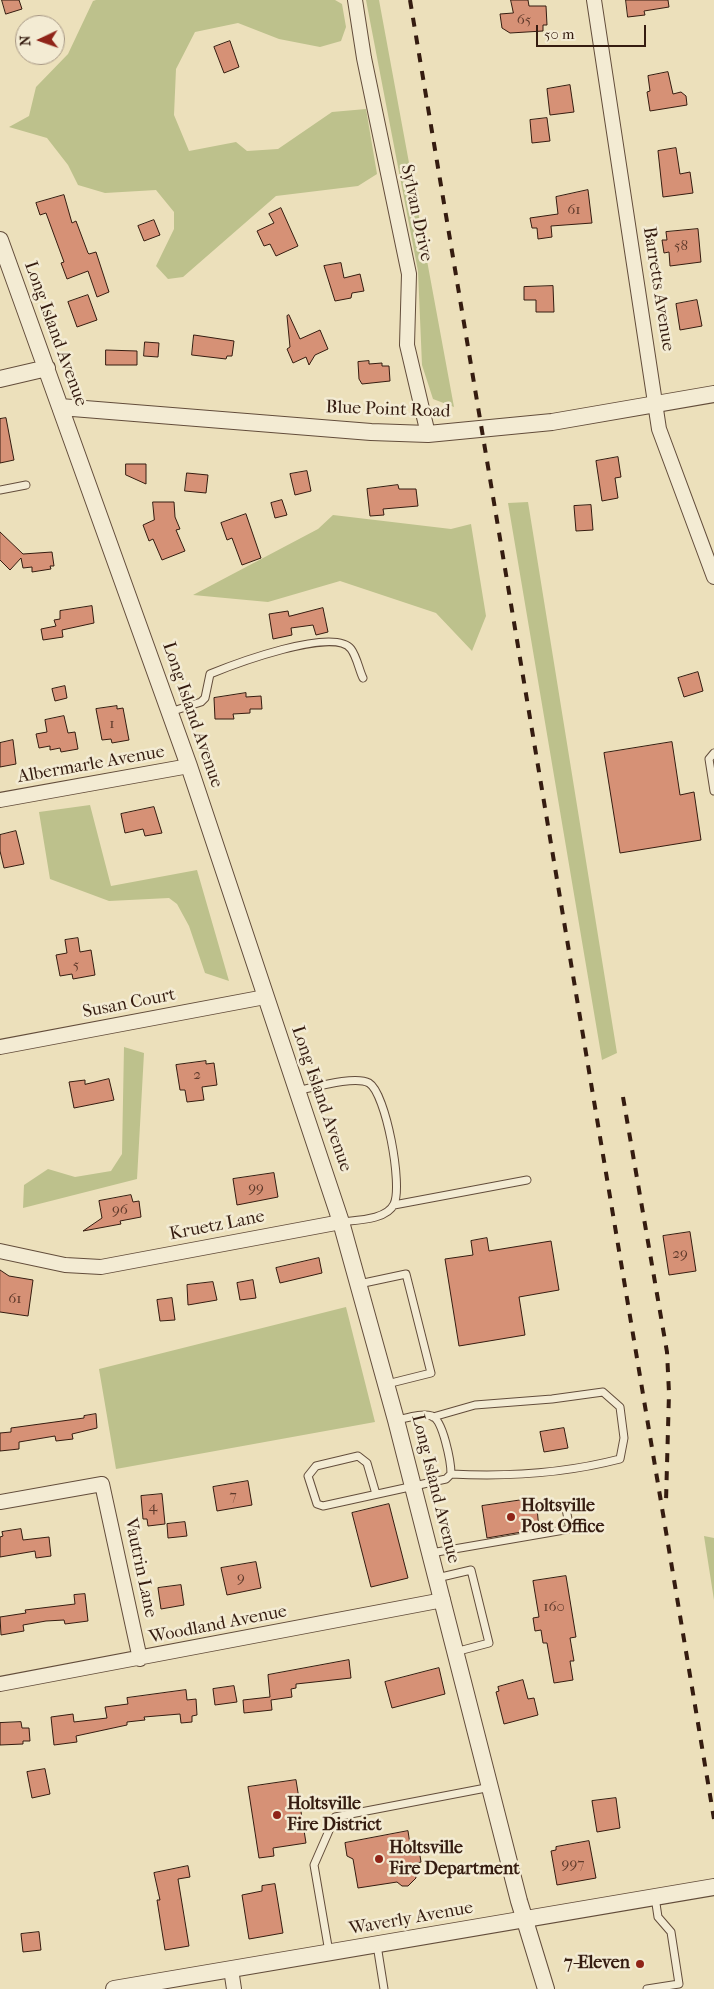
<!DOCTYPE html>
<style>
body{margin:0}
#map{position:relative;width:714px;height:1989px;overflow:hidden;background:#ece0bb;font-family:"IM FELL French Canon",serif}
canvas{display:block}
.north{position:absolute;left:15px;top:15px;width:50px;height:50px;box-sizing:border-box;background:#f3ebd3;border:1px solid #a79885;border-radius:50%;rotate:267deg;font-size:14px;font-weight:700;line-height:20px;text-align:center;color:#351c10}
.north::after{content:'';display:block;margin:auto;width:18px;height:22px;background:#8f2418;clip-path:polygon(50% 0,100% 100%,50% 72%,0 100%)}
.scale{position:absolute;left:536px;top:25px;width:110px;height:22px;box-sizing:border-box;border:2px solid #351c10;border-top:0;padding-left:6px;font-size:15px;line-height:18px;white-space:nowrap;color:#351c10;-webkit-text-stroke:4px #f3ebd3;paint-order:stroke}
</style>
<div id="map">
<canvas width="714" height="1989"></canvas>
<div class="north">N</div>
<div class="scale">50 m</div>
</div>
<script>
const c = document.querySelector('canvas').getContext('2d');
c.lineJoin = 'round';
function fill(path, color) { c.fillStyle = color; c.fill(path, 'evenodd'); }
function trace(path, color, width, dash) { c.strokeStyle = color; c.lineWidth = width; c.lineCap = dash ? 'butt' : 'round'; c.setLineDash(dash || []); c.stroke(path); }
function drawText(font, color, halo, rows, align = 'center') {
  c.font = font + ' "IM FELL French Canon",serif'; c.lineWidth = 5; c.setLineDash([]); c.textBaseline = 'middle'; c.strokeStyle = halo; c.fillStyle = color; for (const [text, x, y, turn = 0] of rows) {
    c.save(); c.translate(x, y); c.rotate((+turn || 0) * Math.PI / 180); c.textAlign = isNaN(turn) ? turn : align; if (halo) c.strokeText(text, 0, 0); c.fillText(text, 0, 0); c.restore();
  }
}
fill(new Path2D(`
 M96 0H335L342 4 346 27 341 41 320 47 279 39 238 23 195 32 176 69 174 115 189 151 236 142 247 151 278 149 332 112 366 109 377 174 358 186 276 196 183 277 168 279 156 266 174 229V212L156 190 105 193 78 185 68 165 47 138 9 127 29 116 36 87 68 54 93 1Z
 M366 0H379L454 407 433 399 422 365 418 271Z
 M528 502 617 1053 602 1060 508 503Z
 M333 515 451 529 471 524 486 616 472 651 436 613 340 581 268 602 193 595 318 529Z
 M90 805 111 886 197 870 229 981 205 973 189 926 177 904 169 898 109 901 50 879 39 812Z
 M124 1047 144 1053 137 1179 23 1208 24 1185 48 1169 75 1177 111 1171 122 1154Z
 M346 1307 375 1422 116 1469 99 1369Z
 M704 1536 714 1538V1600Z`), '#bdc18c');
const building = new Path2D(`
 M2 0H19L22 9 6 14Z
 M511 0H528L529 6H546L547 25H543V31L510 33 502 28 500 14 513 13Z
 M626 0H668L669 7 644 11 645 15 628 17Z
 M230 41 239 67 224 73 214 47Z
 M668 72 673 94 681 92 686 96 687 105 650 111 647 92 650 91 648 76Z
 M570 85 574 112 550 115 547 89Z
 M547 118 550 141 532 143 530 120Z
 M676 148 680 174 690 172 693 193 663 197 658 151Z
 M588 190 592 223 551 226 552 237 538 239 537 228H532L530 218 558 214 556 197Z
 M64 195 72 223 76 221 88 253 89 254 96 252 109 292 97 297 88 271 67 279 61 263 64 262 46 213 40 215 36 203Z
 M281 208 298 246 276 256 270 244 264 246 257 231 274 223 269 214Z
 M154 220 160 235 144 241 138 226Z
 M698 229 701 262 670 266 669 252 664 253 662 240H667L666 232Z
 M341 263 344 278 360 274 364 291 352 293 351 298 335 301 324 266Z
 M553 286 554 312H536V300H524V287Z
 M88 295 97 320 77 327 68 302Z
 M697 300 702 326 680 330 676 304Z
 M289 315 300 339 320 330 328 349 315 355 309 365 306 357 293 363 287 349 290 347 287 316Z
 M194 335 234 341 232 356H227L226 359 192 355Z
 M145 342 159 343 158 357 144 356Z
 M106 350 137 351V365H106Z
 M369 361V364L382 363V366H389L390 381 362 384 359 379 358 362Z
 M6 418 14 460 0 463V419Z
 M618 457 621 477 615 478 618 498 602 501 596 461Z
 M126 464H146V484L126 475Z
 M307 471 311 491 295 495 290 474Z
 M187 473 208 475 206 493 185 491Z
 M398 485 399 489H416L418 506 383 509 384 515 370 516 367 489Z
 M282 500 287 515 275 518 271 503Z
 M153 502H174L175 517 180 529 176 530 185 551 162 560 153 539 149 541 143 525 154 520Z
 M591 505 593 530 576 531 574 506Z
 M246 514 261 558 242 565 232 538 227 540 221 523Z
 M0 532 23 554 52 552 54 566H50L51 569 32 572V567L23 568 21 558 10 570 0 560Z
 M92 606 94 623 62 630 63 637 43 640 41 629 56 626 54 620 60 619V611Z
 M323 608 328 632 316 635 313 625 291 628 292 635 273 639 269 614 288 611 289 616Z
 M698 672 703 691 684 697 678 678Z
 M65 686 67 698 55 701 52 689Z
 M246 693V697L261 696 262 709H250V713L233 714 234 719H215L214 698Z
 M117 706V709L123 708 129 740 112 743 111 739 102 740 96 709Z
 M64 716 68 733 75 732 78 749 61 752 60 748 50 750V746L39 748 36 734 47 732 45 720Z
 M13 740 16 764 0 767V743Z
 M672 742 680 795 694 792 701 840 620 853 604 753Z
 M154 807 162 833 145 836 143 829 125 833 121 814Z
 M16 831 24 864 4 868 0 851V835Z
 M78 938 80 952 91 950 95 975 73 979 72 974 60 976 56 955 67 953 65 940Z
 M206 1061V1064L214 1063 217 1085 202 1087 204 1100 187 1102 185 1090H180L176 1065Z
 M109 1079 114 1100 74 1108 69 1082 85 1080V1084Z
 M274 1173 278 1197 237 1205 233 1179Z
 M131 1195 133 1202 139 1201 141 1217 120 1221 121 1224 83 1231 102 1218 99 1201Z
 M690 1232 696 1271 669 1275 663 1236Z
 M487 1238 489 1251 551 1241 559 1290 519 1297 525 1335 459 1346 445 1259 473 1255 471 1241Z
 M319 1258 322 1273 280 1283 276 1268Z
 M0 1270 9 1276 33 1280 28 1316 0 1312Z
 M253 1280 256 1298 240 1300 237 1283Z
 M213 1282 217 1300 188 1305 187 1285Z
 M172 1298 175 1320 160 1321 157 1300Z
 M96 1414 97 1428 72 1434 73 1439 56 1441 55 1436 19 1442V1449L0 1451V1433L11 1432V1428L84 1418V1416Z
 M564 1428 568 1448 544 1452 540 1432Z
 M248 1481 252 1505 217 1511 213 1487Z
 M162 1494 165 1524 148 1526 147 1519H143L141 1496Z
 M536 1498 539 1529 487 1538 482 1506Z
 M389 1504 408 1578 371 1587 352 1513Z
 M185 1522 187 1536 168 1538 167 1524Z
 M21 1529 23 1540 49 1537 51 1556 36 1558 35 1551 0 1557V1537L3 1536 2 1532Z
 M256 1562 261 1588 227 1595 221 1568Z
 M566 1576 576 1637 570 1638 574 1661H570L573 1680 554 1683 547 1643H543L541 1630 535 1631 533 1618 539 1617 533 1581Z
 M181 1585 184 1605 161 1609 158 1588Z
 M85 1594 88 1621 65 1624 64 1620 46 1621 23 1625 24 1631 1 1635 0 1617 26 1613 25 1610 75 1604 74 1595Z
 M349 1660 351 1678 296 1684V1688L291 1689 292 1697 271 1700 272 1710 244 1713 243 1700 270 1697 268 1675Z
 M439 1668 445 1694 392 1708 385 1682Z
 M523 1680 528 1699 534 1698 538 1715 504 1724 496 1692 499 1691 498 1687Z
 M234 1686 237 1702 215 1705 213 1689Z
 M186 1690 187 1700 196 1699 197 1715 192 1716V1722L181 1723 180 1714 144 1717 145 1720 127 1722V1725L76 1736 77 1742 54 1745 51 1717 73 1714 74 1722 107 1718 105 1707 128 1704 127 1698Z
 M21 1722 22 1728H29L30 1741H23V1744L0 1745V1723Z
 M45 1769 50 1794 32 1798 27 1772Z
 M296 1780 306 1843 273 1848 274 1856 259 1858 248 1787Z
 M616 1798 620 1828 597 1832 592 1801Z
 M408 1831 411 1851 419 1850 421 1862 414 1864 416 1878 408 1886H402L397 1882 358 1888 353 1859 347 1856 345 1843Z
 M589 1841 596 1878 557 1885 551 1851 556 1850V1847Z
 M188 1866 190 1877 178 1879 189 1946 165 1950 157 1900H160L154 1873Z
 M275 1884 283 1933 249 1939 242 1895 262 1891V1886Z
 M39 1932 41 1950 23 1952 21 1934Z`);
fill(building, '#d69176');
trace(building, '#351c10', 1);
const service = new Path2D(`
 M0 490 26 485
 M170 712 201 702 205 698 210 674C232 665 334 626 351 649 357 657 359 670 363 678
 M714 753 709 759 714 791
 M296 1091C312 1088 355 1075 369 1083 386 1093 403 1186 394 1204 387 1220 356 1220 341 1222
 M394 1205 527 1180
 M359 1284 406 1274 431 1373 387 1384
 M433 1417 475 1405 552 1399 603 1392 620 1407 624 1438 620 1459C566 1473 507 1477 451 1474
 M376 1494 367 1463 358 1456 316 1466 308 1476 317 1504 323 1506 446 1479 451 1474C451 1462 443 1420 432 1416 421 1413 407 1418 397 1420
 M431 1553 570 1529 566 1509
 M437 1578 471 1570 489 1643 455 1652
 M377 1945 384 1989
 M329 1952 314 1865 335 1817 491 1787
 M647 1989 679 1984 671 1932 658 1917 655 1897`);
const minor = new Path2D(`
 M355 0 364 58 409 274 407 345 428 434
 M594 0 659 429 714 577
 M0 800 189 766
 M0 1047 265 997
 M0 1251 65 1265 101 1267 341 1222
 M0 1502 102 1484 140 1659
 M0 1684 443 1600
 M231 1969 234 1989`);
const tertiary = new Path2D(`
 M0 240 189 766 341 1222 396 1420 519 1901 546 1989
 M0 379 47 368
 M60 407 371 432 428 434 552 422 714 394
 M114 1989 714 1887`);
trace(service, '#634d3b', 9);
trace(minor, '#634d3b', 16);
trace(tertiary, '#634d3b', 18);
trace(service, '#f3ebd3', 7);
trace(minor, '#f3ebd3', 14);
trace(tertiary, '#f3ebd3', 16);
trace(new Path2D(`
 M410 0 714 1819
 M623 1097 667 1352 669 1393 666 1501`), '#351c10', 4, [9, 9]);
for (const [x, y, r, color] of [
 [511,1517,5,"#8f2418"],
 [277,1815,5,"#8f2418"],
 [379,1859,5,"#8f2418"],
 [640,1964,5,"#8f2418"]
]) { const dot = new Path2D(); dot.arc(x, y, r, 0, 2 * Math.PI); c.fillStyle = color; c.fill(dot); trace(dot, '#f3ebd3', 2); }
drawText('15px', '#5d392a', null, [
 ["65",524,20],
 ["61",574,210],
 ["58",681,246],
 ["1",112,724],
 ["5",76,965],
 ["2",197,1075],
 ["99",256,1188],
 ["96",120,1210],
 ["29",680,1254],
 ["61",15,1299],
 ["7",233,1496],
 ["4",153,1507],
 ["9",241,1578],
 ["160",554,1607],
 ["997",573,1864]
]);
drawText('18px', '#351c10', '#f3ebd3', [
 ["Sylvan Drive",416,213,78],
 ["Barretts Avenue",658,289,81],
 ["Long Island Avenue",55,334,70],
 ["Blue Point Road",388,410,2],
 ["Long Island Avenue",192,715,71],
 ["Albermarle Avenue",91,765,-10],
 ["Susan Court",129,1004,-11],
 ["Long Island Avenue",321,1099,71],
 ["Kruetz Lane",217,1226,-11],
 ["Long Island Avenue",435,1489,76],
 ["Vautrin Lane",140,1568,78],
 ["Woodland Avenue",218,1625,-11],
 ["Waverly Avenue",411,1919,-10]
]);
drawText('bold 18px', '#351c10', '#f3ebd3', [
 ["Holtsville",521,1507],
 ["Post Office",521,1528],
 ["Holtsville",287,1805],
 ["Fire District",287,1826],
 ["Holtsville",389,1849],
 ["Fire Department",389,1870],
 ["7-Eleven",630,1964,"right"]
], 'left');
</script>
